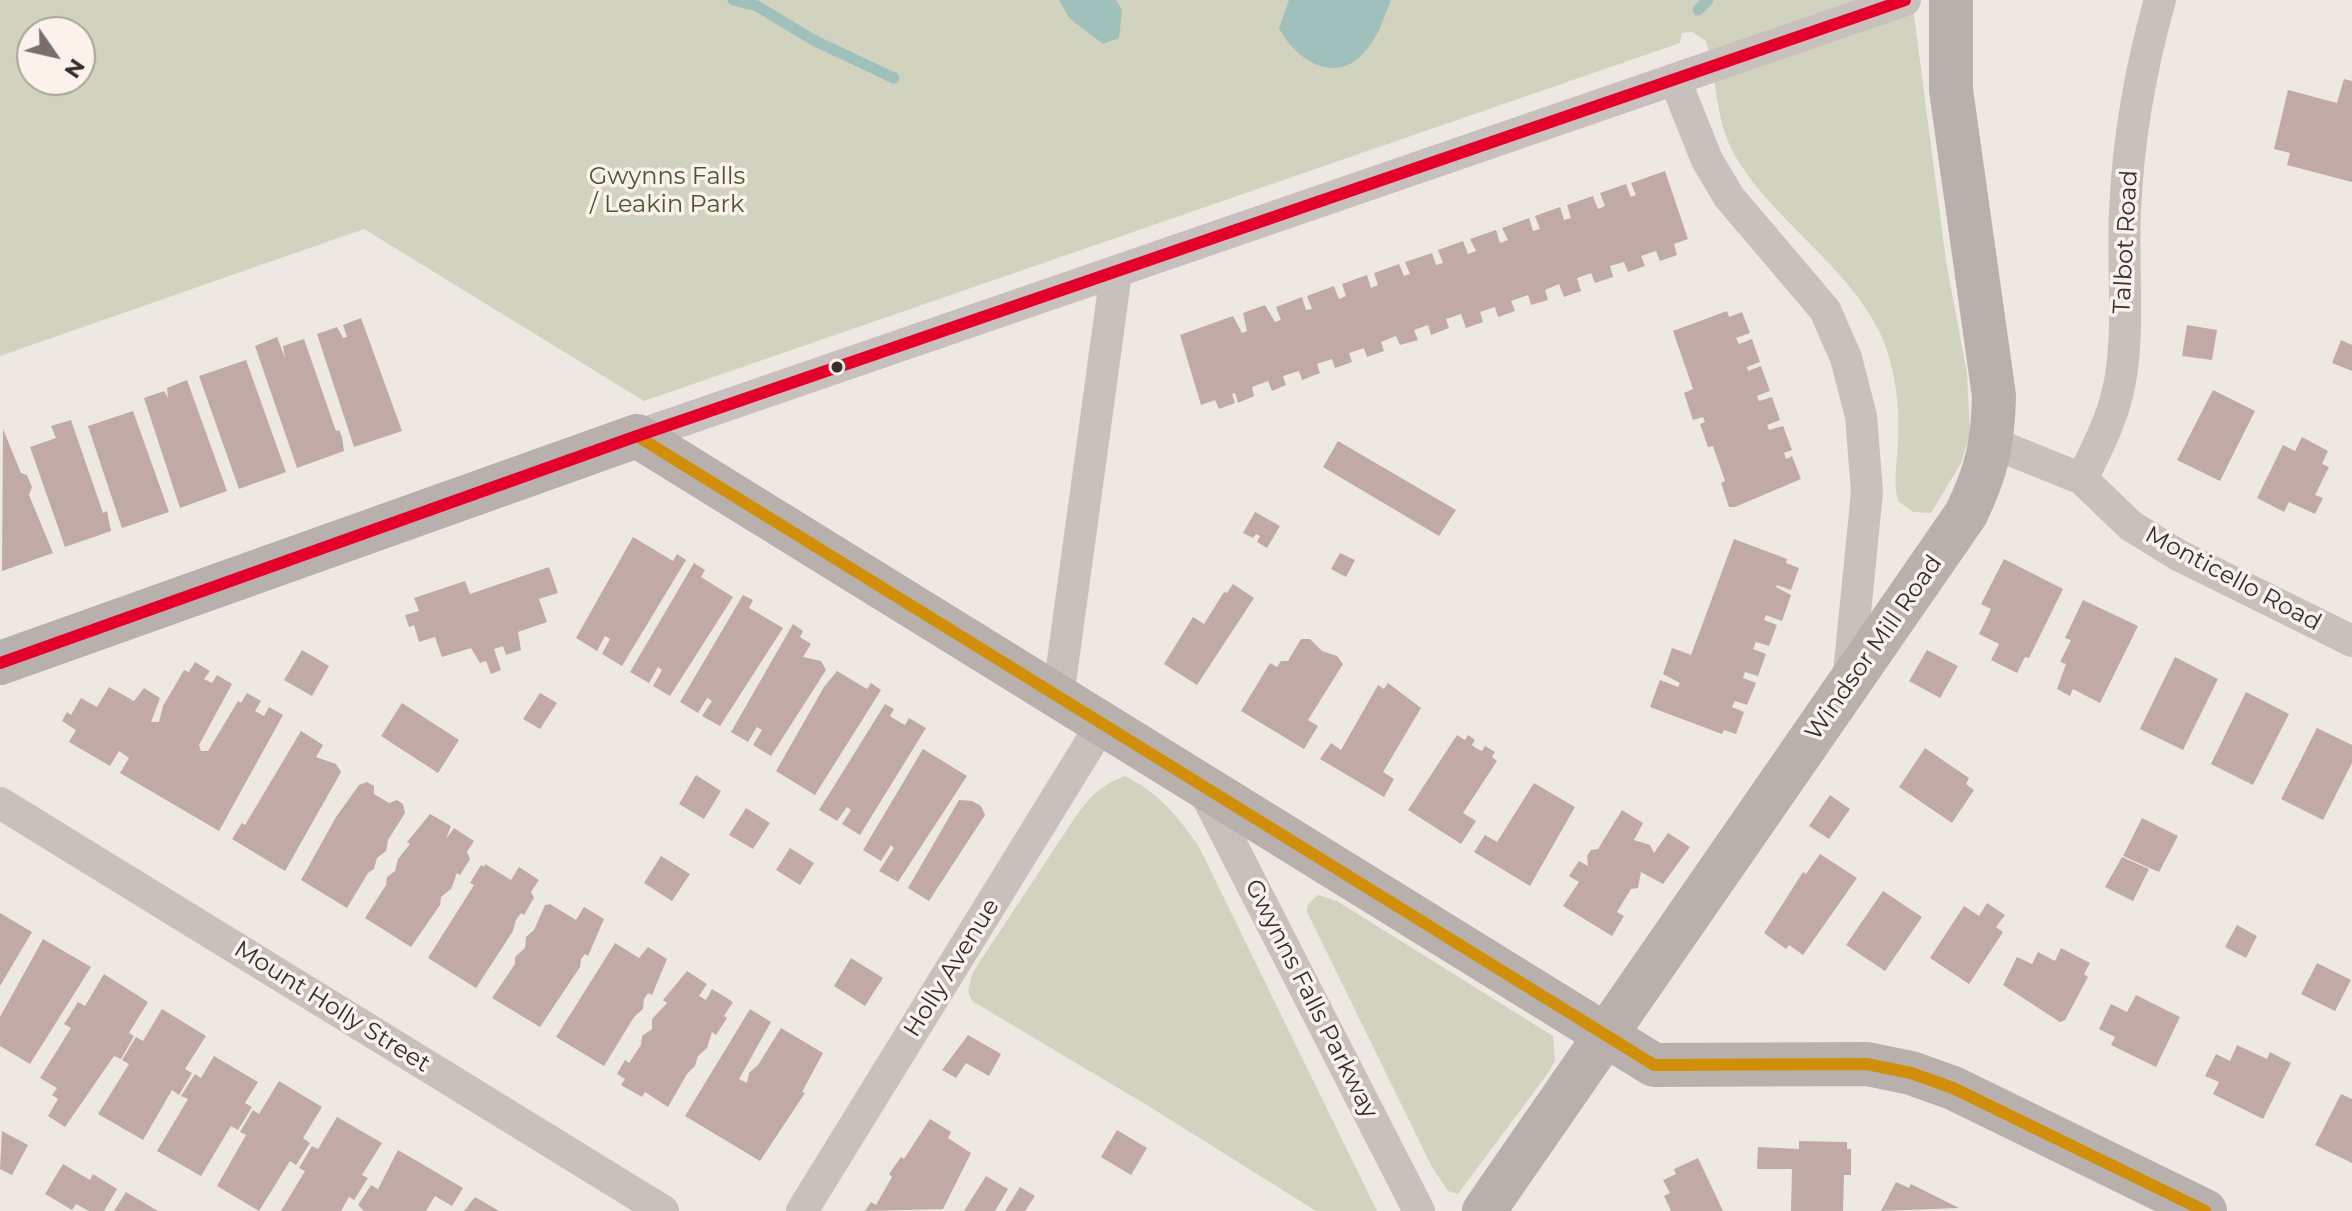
<!DOCTYPE html>
<style>
body{margin:0}
#map{position:relative;width:2352px;height:1211px;overflow:hidden;background:#eee8e3;font-family:Montserrat,sans-serif}
canvas{display:block}
.north{position:absolute;left:16px;top:16px;width:80px;height:80px;box-sizing:border-box;background:#faf2eb;border:2px solid #aca39e;border-radius:50%;rotate:124deg;font-size:22px;font-weight:700;line-height:32px;text-align:center;color:#382d2a}
.north::after{content:'';display:block;margin:auto;width:28px;height:36px;background:#786e6b;clip-path:polygon(50% 0,100% 100%,50% 72%,0 100%)}
</style>
<div id="map">
<canvas width="2352" height="1211"></canvas>
<div class="north">N</div>
</div>
<script>
const c = document.querySelector('canvas').getContext('2d');
c.lineJoin = 'round';
function fill(path, color) { c.fillStyle = color; c.fill(path, 'evenodd'); }
function trace(path, color, width, dash) { c.strokeStyle = color; c.lineWidth = width; c.lineCap = dash ? 'butt' : 'round'; c.setLineDash(dash || []); c.stroke(path); }
function drawText(font, color, halo, rows, align = 'center') {
  c.font = font + ' Montserrat,sans-serif'; c.lineWidth = 7; c.setLineDash([]); c.textBaseline = 'middle'; c.strokeStyle = halo; c.fillStyle = color; for (const [text, x, y, turn = 0] of rows) {
    c.save(); c.translate(x, y); c.rotate((+turn || 0) * Math.PI / 180); c.textAlign = isNaN(turn) ? turn : align; if (halo) c.strokeText(text, 0, 0); c.fillText(text, 0, 0); c.restore();
  }
}
fill(new Path2D(`
 M0 0H1912L1946 261 1967 374 1970 434 1961 463 1931 513 1913 512 1898 501C1893 480 1897 462 1898 441 1900 407 1895 364 1880 333 1847 265 1775 222 1737 159 1714 122 1718 80 1706 41L1692 32 1682 33 1680 43 644 401 364 229 0 356ZM32 32H80V80H32Z
 M1125 776C1159 793 1178 816 1199 847L1377 1211H1316L1150 1107 972 1001 968 991 973 972 1074 819C1089 798 1100 785 1125 776Z
 M1318 895 1337 901 1553 1036 1555 1061 1548 1073 1458 1194 1448 1191 1432 1167 1307 912 1308 904Z`), '#d1d3be');
fill(new Path2D(`
 M1059 0H1116L1122 10 1119 38 1103 44 1069 18Z
 M1289 0H1391C1383 20 1377 41 1361 56 1331 85 1293 56 1279 28Z`), '#a0c0bc');
trace(new Path2D(`
 M733 0 757 6 815 41 894 78
 M1698 10 1708 0`), '#a0c0bc', 11);
fill(new Path2D(`
 M2344 79 2352 81V182L2287 165 2290 153 2274 149 2288 90 2337 103Z
 M1665 171 1688 239 1674 244 1677 255 1660 261 1656 251 1641 256 1645 266 1628 272 1624 262 1610 266 1613 277 1595 283 1591 273 1577 278 1581 291 1564 297 1559 284 1545 290 1548 300 1531 305 1528 295 1511 301 1515 311 1498 317 1495 307 1480 312 1483 322 1466 328 1461 314 1446 319 1449 328 1431 335 1428 325 1414 330 1418 340 1400 345 1396 336 1381 342 1384 351 1367 357 1364 348 1349 353 1352 362 1335 368 1332 359 1317 364 1320 373 1302 380 1299 371 1283 376 1286 385 1272 391 1268 381 1252 387 1254 396 1238 403 1235 393 1232 394 1235 403 1219 409 1215 400 1201 405 1180 335 1233 316 1242 333 1247 331 1243 313 1265 305 1275 322 1281 320 1276 307 1302 297 1306 310 1312 309 1307 296 1334 286 1339 299 1346 296 1342 284 1367 275 1371 288 1378 285 1374 273 1399 264 1404 276 1410 274 1405 262 1432 253 1436 265 1443 263 1438 250 1463 241 1468 254 1476 251 1470 239 1496 230 1500 243 1508 240 1502 228 1529 218 1533 231 1540 229 1535 216 1560 207 1564 220 1571 218 1567 205 1593 196 1598 209 1605 206 1600 193 1626 184 1631 197 1636 195 1631 183Z
 M1727 311 1729 317 1742 312 1750 333 1736 338 1739 344 1752 339 1760 362 1747 367 1748 371 1761 366 1770 391 1757 396 1759 401 1772 397 1780 420 1767 425 1769 430 1783 426 1792 450 1784 453 1786 459 1792 456 1801 479 1735 507H1729L1721 483 1725 481 1713 446 1708 447 1700 424 1705 422 1703 417 1693 420 1684 393 1693 389 1673 331Z
 M361 318 402 431 354 447 317 334 337 327 343 338 347 337 343 325Z
 M2187 325 2217 330 2212 360 2182 356Z
 M277 337 285 358 283 346 304 339 336 431 339 430 342 437 344 451 297 468 255 346Z
 M2341 340 2352 345V371L2332 363Z
 M246 360 286 472 239 489 199 376Z
 M187 380 227 491 180 508 144 398 164 391 168 398 167 388Z
 M2213 390 2255 411 2220 481 2177 460Z
 M133 411 169 512 122 528 88 426Z
 M71 420 103 513 107 511 111 531 65 547 30 447 56 438 51 426Z
 M3 429 21 473 27 475 32 487 29 495 53 553 2 571Z
 M2302 437 2328 451 2322 464 2329 467 2315 495 2323 498 2315 514 2289 502 2284 512 2257 498 2283 445 2295 451Z
 M1338 441 1456 510 1439 536 1323 467Z
 M1255 512 1280 526 1267 548 1257 542 1260 536 1256 534 1253 538 1243 533Z
 M633 537 673 561 677 554 686 560 622 666 602 654 610 639 605 636 597 651 576 638Z
 M1734 539 1787 559 1786 563 1799 568 1791 590 1777 585 1776 587 1791 595 1782 621 1766 615 1764 620 1777 625 1769 646 1756 642 1753 649 1766 654 1758 676 1745 672 1743 678 1756 683 1747 705 1735 701 1732 707 1744 712 1736 734 1724 730 1722 734 1650 707 1660 680 1678 687 1680 683 1663 674 1672 648 1691 655Z
 M1340 553 1355 560 1346 577 1331 569Z
 M2004 559 2063 589 2029 658 2025 657 2017 673 1991 660 1999 644 1979 634 1991 609 1981 604Z
 M694 563 705 570 701 577 733 597 670 696 653 686 662 670 658 667 649 683 630 672Z
 M549 567 558 593 539 599 547 622 518 632 521 650 506 655 503 646 494 649 501 670 491 674 486 661 480 663 471 648 442 657 435 637 419 642 414 625 409 627 405 615 419 611 414 598 465 581 470 594Z
 M1233 584 1254 598 1197 685 1164 664 1193 617 1204 624 1224 592 1227 593Z
 M743 595 753 600 749 608 783 628 720 726 702 716 712 701 707 698 698 713 680 702Z
 M2083 600 2138 626 2100 703 2073 689 2070 696 2057 689 2066 664 2060 662 2071 640 2065 638Z
 M793 624 803 631 800 637 811 644 803 657 821 661 826 670 771 756 753 745 762 730 757 727 748 742 731 732Z
 M1301 639H1310L1322 651 1337 656 1343 664 1308 720 1318 726 1304 749 1241 711 1270 663 1277 667 1281 661H1288Z
 M302 650 329 666 312 696 284 680Z
 M1927 650 1958 666 1940 698 1909 681Z
 M2175 657 2218 679 2183 750 2140 729Z
 M195 662 210 671 204 679 212 683 217 675 232 684 199 745 201 751H208L238 701 241 703 247 693 261 701 255 711 264 716 269 707 283 715 219 831 120 773 129 758 119 751 110 766 69 742 76 730 62 721 67 712 71 715 81 698 97 707 109 687 134 701 144 688 160 698 151 722H159L163 706 184 670 189 672Z
 M837 671 867 689 871 683 881 690 815 795 776 771 824 687Z
 M1388 683 1421 708 1383 772 1394 779 1384 797 1320 759 1331 743 1341 750 1378 685 1384 689Z
 M2246 692 2289 714 2253 785 2211 764Z
 M540 693 557 703 540 729 523 719Z
 M402 703 459 740 438 773 381 736Z
 M885 704 894 709 890 716 901 723 905 725 909 718 926 728 860 835 842 824 851 810 847 807 837 821 819 810Z
 M2317 728 2352 745V763L2323 820 2281 799Z
 M301 731 323 745 316 757 336 764 341 772 285 871 232 839 242 823 245 825Z
 M1457 735 1465 740 1468 735 1475 740 1472 745 1476 748 1482 751 1485 746 1495 752 1492 757 1497 761 1463 813 1476 821 1461 844 1408 810Z
 M1925 748 1969 778 1966 784 1974 790 1952 823 1899 787Z
 M923 749 967 776 898 882 879 871 894 848 891 845 881 861 863 850Z
 M696 775 721 791 704 819 679 804Z
 M367 782 374 786V794L389 803 397 800 403 804 405 813 388 840 386 851 377 858 374 869 368 873 347 908 301 880 336 817 359 785Z
 M1534 783 1575 807 1530 886 1474 852 1485 835 1497 842Z
 M1830 795 1850 809 1829 839 1809 826Z
 M959 800 972 801 981 806 985 815 929 901 908 888Z
 M746 808 770 823 753 849 729 835Z
 M1622 810 1643 823 1634 840 1650 845 1654 853 1668 833 1690 847 1663 884 1641 872 1638 888 1631 889 1617 912 1624 916 1612 936 1563 906 1579 882 1569 876 1579 861 1588 866 1587 856 1591 850 1598 849Z
 M430 814 451 826 446 839 454 828 474 841 467 852 470 859 460 875 457 873 451 889 441 897 440 905 411 947 365 918 386 885 387 877 395 871 398 859 410 844 407 842Z
 M2142 818 2178 836 2159 872 2123 856Z
 M790 848 814 863 800 885 776 870Z
 M1820 854 1857 878 1803 955 1789 945 1786 949 1764 933 1803 872 1806 874Z
 M661 856 690 874 672 901 644 883Z
 M2122 857 2149 869 2133 901 2105 887Z
 M485 864 511 880 519 867 539 880 531 892 534 898 524 915 521 913 516 920 513 931 476 988 428 958 474 885 470 883 481 865 484 867Z
 M1883 891 1922 917 1885 971 1846 945Z
 M1987 903 2005 915 1996 927 2003 932 1969 984 1930 958 1964 906 1979 916Z
 M550 904 576 920 584 907 604 919 588 956 585 954 581 959 580 967 540 1027 492 998 515 964V957L525 948 526 937 534 930 545 905Z
 M0 913 32 932 0 986Z
 M2237 925 2257 936 2246 958 2225 947Z
 M43 939 91 967 30 1064 0 1046V1017Z
 M615 943 639 958 648 947 667 959 652 995 648 993 644 999 643 1009 634 1017 604 1066 556 1037Z
 M2061 948 2090 963 2084 974 2088 977 2065 1020 2060 1022 2003 985 2017 957 2032 964 2038 952 2055 961Z
 M851 958 883 978 865 1006 834 986Z
 M2317 963 2351 980 2335 1011 2301 994Z
 M687 971 707 984 699 996 706 1000 712 989 733 1002 724 1016 727 1018 716 1035 712 1032 707 1048 698 1056 695 1066 687 1074 668 1107 645 1092 642 1097 621 1085 625 1079 617 1074 625 1060 629 1063 641 1045 642 1036 652 1029V1019L667 1003 663 1000Z
 M104 974 148 1002 129 1033 134 1036 121 1059 114 1056 65 1127 48 1116 58 1099 52 1095 57 1088 40 1078 71 1028 64 1024 78 1002 85 1006Z
 M2136 995 2180 1017 2156 1067 2111 1045 2115 1037 2099 1029 2111 1004 2127 1012Z
 M162 1009 206 1036 185 1069 192 1073 179 1095 172 1090 143 1140 98 1114 129 1064 122 1060 136 1037 143 1041Z
 M750 1009 771 1022 739 1079 747 1083 749 1073 758 1065 781 1028 823 1053 802 1092 805 1093 760 1161 685 1116Z
 M968 1035 1001 1054 989 1076 966 1063 956 1078 942 1070Z
 M2237 1045 2267 1059 2270 1052 2291 1063 2263 1119 2213 1094 2219 1082 2205 1076 2216 1054 2230 1061Z
 M214 1056 258 1082 245 1103 252 1107 238 1130 231 1126 201 1176 157 1151 188 1099 181 1096 195 1074 201 1078Z
 M279 1081 322 1107 303 1138 310 1143 296 1165 290 1161 259 1211 217 1186 246 1135 240 1132 253 1110 259 1114Z
 M2341 1094 2352 1099V1163L2315 1145Z
 M337 1117 382 1143 362 1175 368 1178 354 1200 349 1197 341 1211H281L305 1171 299 1168 312 1146 318 1149Z
 M930 1119 951 1132 948 1138 971 1153 943 1209 865 1211 871 1202 876 1205 892 1177 889 1174 901 1157 904 1159Z
 M1117 1130 1147 1148 1131 1175 1101 1157Z
 M2 1131 28 1145 12 1175 0 1169Z
 M1799 1141 1847 1142V1149H1851V1175H1844L1843 1211H1791L1792 1169H1757L1758 1147 1799 1149Z
 M398 1150 463 1188 452 1206 435 1196 426 1211H364L358 1205 371 1185 378 1189Z
 M1698 1158 1723 1211H1671L1664 1196 1670 1193 1663 1180 1676 1174 1674 1169Z
 M63 1164 90 1180 93 1174 117 1189 104 1211H89L76 1204 72 1210 45 1194Z
 M986 1176 1008 1189 995 1211H964Z
 M1896 1182 1909 1188 1911 1184 1959 1208 1881 1211Z
 M1020 1187 1035 1196 1025 1211H1005Z
 M126 1192 158 1211H114Z
 M475 1197 499 1211H464Z`), '#c1aaa5');
trace(new Path2D(`
 M1675 80 1707 160 1729 197 1825 310 1846 358 1861 416 1867 492 1848 683
 M637 436 1905 0
 M1993 443 2082 479 2131 526 2178 555 2352 641
 M2082 479C2095 452 2110 424 2117 395 2131 342 2122 267 2125 211 2128 141 2141 67 2160 0
 M1058 697 1116 273
 M1202 787 1419 1211
 M0 803 663 1211
 M802 1211 1102 724`), '#c8c0bc', 32);
trace(new Path2D(`
 M0 663 637 436 1654 1065 1867 1064 1911 1073 1953 1088 2205 1211
 M1484 1211 1966 514C1987 471 1993 443 1994 396L1951 90V0`), '#b8b0ad', 44);
trace(new Path2D(`
 M637 436 1654 1065 1867 1064 1911 1073 1953 1088 2205 1211`), '#d18e08', 12);
trace(new Path2D(`
 M0 663 637 436 1905 0`), '#e4002b', 12);
for (const [x, y, r, color] of [
 [837,367,7,"#382d2a"]
]) { const dot = new Path2D(); dot.arc(x, y, r, 0, 2 * Math.PI); c.fillStyle = color; c.fill(dot); trace(dot, '#faf2eb', 3); }
drawText('24px', '#4c562e', '#faf2eb', [
 ["Gwynns Falls",667,177],
 ["/ Leakin Park",667,205]
]);
drawText('24px', '#382d2a', '#faf2eb', [
 ["Talbot Road",2126,242,-87],
 ["Monticello Road",2233,579,28],
 ["Windsor Mill Road",1874,648,-55],
 ["Holly Avenue",952,968,-58],
 ["Gwynns Falls Parkway",1311,999,63],
 ["Mount Holly Street",332,1007,32]
]);
</script>
